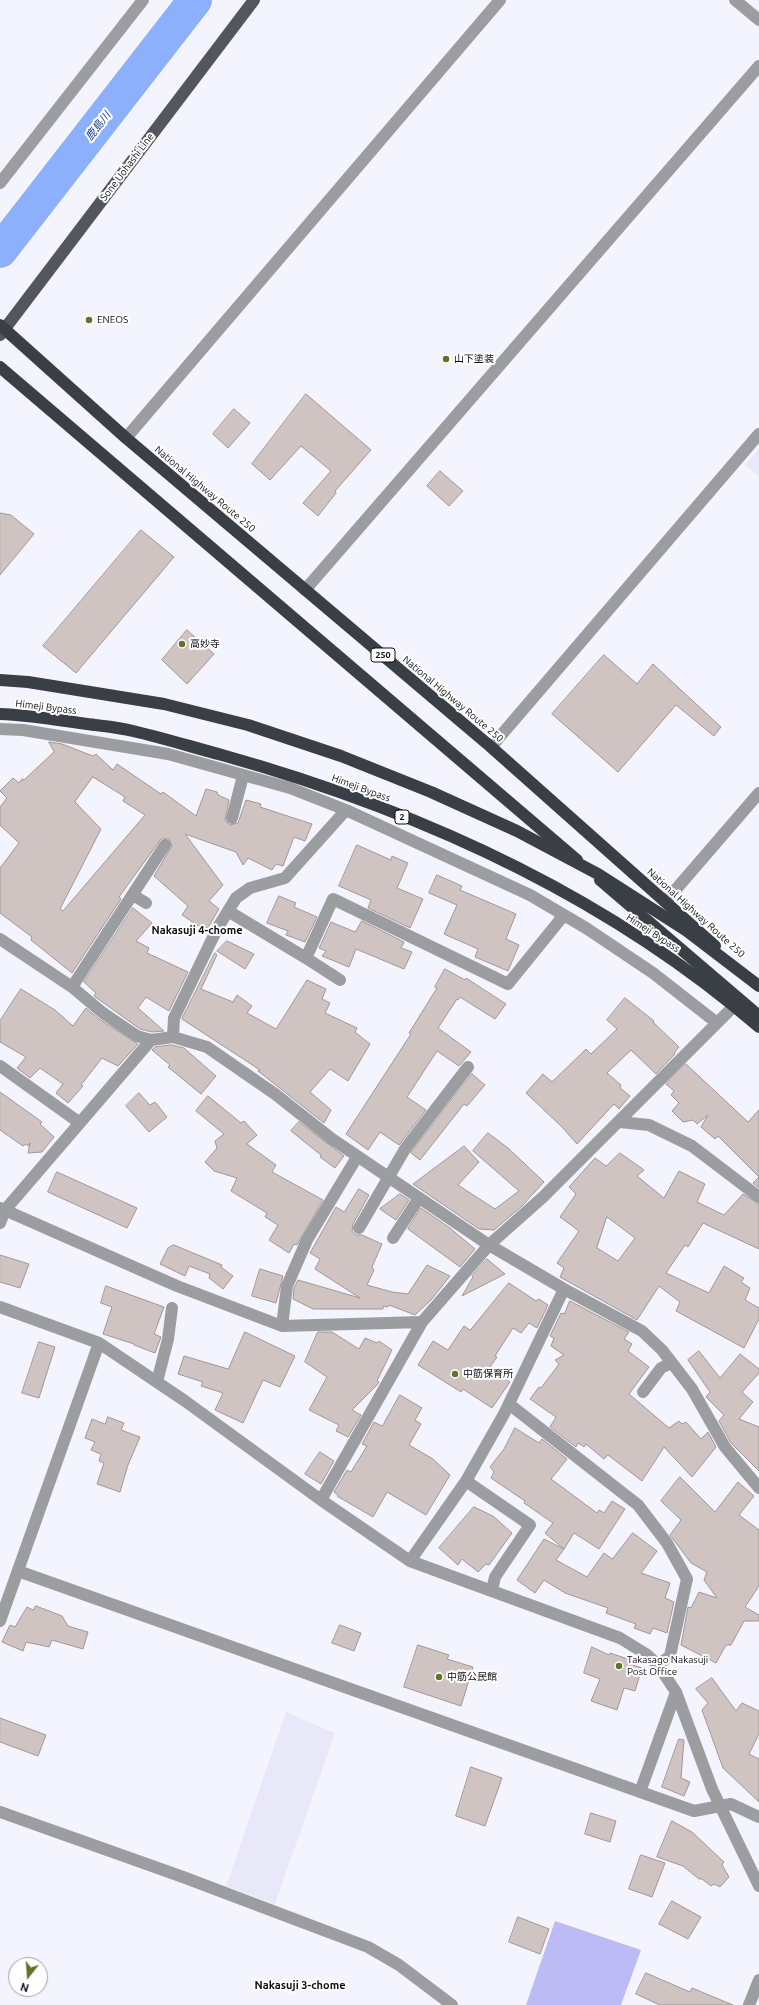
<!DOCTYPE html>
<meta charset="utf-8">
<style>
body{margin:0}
#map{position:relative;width:759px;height:2005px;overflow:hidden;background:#f4f4ff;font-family:Ubuntu,sans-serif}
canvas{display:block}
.north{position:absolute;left:8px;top:1957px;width:40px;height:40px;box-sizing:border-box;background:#fff;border:1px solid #9f9fa0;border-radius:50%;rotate:197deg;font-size:11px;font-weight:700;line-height:16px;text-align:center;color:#0f0e12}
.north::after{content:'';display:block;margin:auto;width:14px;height:18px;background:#5f7425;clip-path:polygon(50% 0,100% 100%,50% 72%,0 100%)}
</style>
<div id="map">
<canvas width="759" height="2005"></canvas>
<div class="north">N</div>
</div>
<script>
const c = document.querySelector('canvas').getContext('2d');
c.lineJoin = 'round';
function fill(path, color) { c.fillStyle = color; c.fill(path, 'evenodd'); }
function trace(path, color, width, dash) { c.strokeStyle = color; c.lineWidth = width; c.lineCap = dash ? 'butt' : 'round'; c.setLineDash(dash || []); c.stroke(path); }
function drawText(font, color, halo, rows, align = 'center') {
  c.font = font + ' Ubuntu,"Noto Sans JP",sans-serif'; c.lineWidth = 4; c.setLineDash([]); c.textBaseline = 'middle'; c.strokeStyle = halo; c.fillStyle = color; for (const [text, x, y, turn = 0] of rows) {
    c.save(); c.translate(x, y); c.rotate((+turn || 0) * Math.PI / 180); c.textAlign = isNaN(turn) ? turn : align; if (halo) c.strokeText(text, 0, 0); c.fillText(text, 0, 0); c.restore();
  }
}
fill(new Path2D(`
 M759 449V476L745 465Z
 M286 1712 335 1733 275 1904 226 1886Z`), '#e8e8f9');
fill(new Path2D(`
 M555 1921 641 1950 621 2005H526Z`), '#bdbbf5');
trace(new Path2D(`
 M0 251 195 0`), '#8db0fc', 34);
const building = new Path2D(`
 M306 394 371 450 335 491 336 493 318 516 303 503 331 471 301 446 270 480 252 464Z
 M234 409 250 423 228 448 213 434Z
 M440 471 463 491 449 506 427 486Z
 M0 513 11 515 34 534 0 575Z
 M141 530 174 557 76 673 43 646Z
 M187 630 214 654 187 684 162 660Z
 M604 655 637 684 653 664 721 727 714 736 676 705 618 772 552 714Z
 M49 742 62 744 93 756 96 754 113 770 117 764 161 794 163 792 196 816 206 789 217 792 218 795 229 800 225 820 230 825 238 823 246 800 261 804 260 807 312 824 305 841 294 837 283 866 276 864 272 870 248 858 243 865 236 852 185 834 223 885 209 901 219 909 206 931 182 915 188 906 154 876 172 846 169 839H161L119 897 121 899 72 973 31 940 32 937 0 913V868L19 843 0 825V807L7 798 0 791 13 778 19 783 22 779 24 780 54 752ZM93 777 125 797 123 801 145 815 63 911 60 909 101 829 75 802Z
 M357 845 391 860 392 856 408 863 397 888 423 899 410 928 368 908 371 900 339 886Z
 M437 875 462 886 460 890 516 914 506 939 519 945 508 971 475 957 478 949 444 934 457 905 429 893Z
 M279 896 296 903 294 907 317 917 305 942 286 935 288 931 267 923Z
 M133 908 152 923 136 941 149 948 147 953 188 972 169 1011 146 997 138 1008 164 1031 152 1032 140 1029 94 996 96 993 84 982Z
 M362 921 404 942 401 948 412 952 404 969 356 949 349 967 322 956 326 951 319 948 331 922 355 932Z
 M227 941 254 954 245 969 217 951Z
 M215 953 217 955 201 989 233 1002 237 995 252 1006 247 1013 276 1029 307 980 326 989 322 999 330 1003 325 1013 357 1028 355 1032 370 1044 348 1081 330 1069 310 1092 331 1110 324 1123 258 1071 260 1070 182 1019Z
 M445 969 465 980 466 978 506 1004 495 1019 460 997 458 1000 457 999 438 1028 471 1052 459 1066 437 1051 407 1097 426 1110 399 1145 380 1132 368 1150 346 1134 411 1034 409 1033 437 988 435 987Z
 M21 989 55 1010 73 1026 86 1008 99 1019 138 1044 118 1066 102 1058 81 1085 83 1086 68 1103 56 1093 63 1084 40 1068 30 1078 17 1068 26 1057 0 1042V1021Z
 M625 998 654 1021 653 1022 679 1047 674 1053 675 1054 656 1074 631 1050 607 1073 621 1085 620 1088 630 1096 619 1109 614 1104 577 1144 562 1127 526 1093 543 1074 552 1082 586 1049 591 1054 617 1029 607 1020Z
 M172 1045 184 1048 216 1076 201 1094 168 1067 170 1065 152 1050 155 1047Z
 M686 1064 748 1122 759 1110V1188L753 1183 759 1177 718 1136 715 1139 701 1127 708 1115 697 1124 693 1120 683 1122 672 1111 679 1103 671 1095 674 1091 666 1084Z
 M472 1074 485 1085 467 1106 464 1104 420 1160 411 1153Z
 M0 1092 42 1122 40 1124 54 1137 42 1152 28 1153 30 1143 28 1146 26 1144 23 1146 0 1130Z
 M139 1093 150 1105 155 1102 167 1117 149 1132 126 1106Z
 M208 1096 241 1123 244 1121 257 1135 247 1144 276 1165 272 1172 323 1200 297 1245 294 1244 289 1253 269 1240 278 1225 265 1217 267 1213 231 1191 237 1178 214 1171 205 1162 217 1148 215 1141 224 1134 196 1111Z
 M299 1122 344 1156 335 1168 320 1157 321 1155 291 1131Z
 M488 1133 508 1148 544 1182 522 1206 494 1230 479 1229 413 1184 464 1146 479 1162 458 1185 495 1209 519 1191 473 1151Z
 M620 1153 644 1170 637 1176 664 1198 679 1171 705 1184 697 1202 724 1215 743 1194 759 1204V1249L703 1223 688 1247 685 1245 666 1273 709 1293 724 1266 744 1278 741 1282 750 1288 745 1300 759 1308V1319L744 1348 676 1311 680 1302 659 1286 637 1320 560 1277 564 1268 557 1263 579 1231 560 1217 576 1194 569 1187 595 1158 606 1166ZM607 1217 635 1238 618 1261 597 1248Z
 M57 1172 137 1208 127 1228 48 1192Z
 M359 1189 369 1195 353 1224 352 1231 356 1235H362L382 1244 372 1267 374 1270 367 1285 392 1292 408 1294 427 1265 450 1276 431 1300 415 1315 389 1305 388 1307 383 1306V1309H313L293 1299 294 1288 298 1280 360 1298 315 1269 320 1259 310 1253 336 1207 344 1212Z
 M400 1194 409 1200 396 1220 380 1209Z
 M421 1208 450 1228 475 1249 460 1267 408 1229Z
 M174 1245 222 1265 221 1267 233 1276 223 1289 209 1278 210 1274 189 1266 185 1276 160 1264 168 1248Z
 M0 1255 29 1264 20 1288 0 1282Z
 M487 1259 505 1274 462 1296 473 1277 472 1276Z
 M260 1269 283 1276 276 1303 252 1296Z
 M509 1283 536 1301 539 1299 548 1305 537 1328 529 1323 521 1333 513 1328 495 1356 497 1357 490 1367 510 1382 492 1408 463 1389 461 1392 418 1365 433 1341 448 1350 464 1326 470 1330Z
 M106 1286 164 1307 154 1334 161 1337 155 1353 134 1345V1344L103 1334 112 1307 101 1303Z
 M570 1301 629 1332 624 1339 632 1344 628 1351 649 1367 629 1394 669 1428 679 1421 682 1424 686 1422 701 1439 708 1432 716 1447 692 1477 664 1447 642 1481 608 1455 604 1459 586 1444 584 1447 578 1443 576 1447 550 1427 556 1417 530 1399 539 1387 541 1388 559 1364 555 1360 564 1355 551 1346 554 1338 550 1336 561 1313 564 1314Z
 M245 1332 295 1356 280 1387 263 1380 243 1423 215 1410 223 1393 201 1386 203 1382 178 1374 184 1356 228 1369Z
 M318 1332H332L359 1349 365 1338 377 1343 379 1341 392 1350 377 1381 379 1382 377 1385 352 1410 361 1415 348 1437 336 1431 339 1425 309 1410 327 1377 305 1362Z
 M39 1342 55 1347 39 1398 22 1393Z
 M699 1351 720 1378 740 1354 759 1369V1373L742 1392 753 1402 739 1419 759 1427V1471L731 1443 719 1421 724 1415 706 1397 710 1392 688 1360Z
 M400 1395 422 1408 415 1420 421 1424 409 1445 433 1459 450 1475 426 1515 387 1492 373 1517 337 1496 338 1495 334 1492 347 1470 351 1472 367 1446 362 1444 374 1422 382 1426Z
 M108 1417 124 1423 121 1430 140 1437 128 1465 120 1492 97 1484 104 1463 99 1461 101 1454 91 1450 95 1442 85 1438 92 1419 105 1424Z
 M515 1428 539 1443 542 1439 567 1459 551 1479 597 1513 599 1510 604 1513 612 1501 625 1509 599 1549 574 1533 564 1549 545 1533 553 1523 524 1503 525 1501 491 1478 494 1472 490 1467 504 1449Z
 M320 1452 334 1461 321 1484 305 1474Z
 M680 1477 715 1512 738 1482 754 1496 739 1515 759 1530V1586L745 1607 759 1615V1621H744L731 1645H726L716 1663 681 1645 688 1607 691 1608 699 1592 717 1598 704 1580 707 1572 691 1563 670 1535 681 1520 661 1501Z
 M474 1507 493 1516 512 1533 489 1565 486 1564 478 1572 462 1559 458 1565 439 1548Z
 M633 1533 657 1551 641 1573 670 1583 665 1598 674 1602 667 1633 653 1628 650 1634 634 1628 636 1624 606 1613 608 1608 565 1593 544 1580 535 1593 517 1580 544 1539 564 1549 556 1560 587 1577 604 1553 612 1559Z
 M36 1606 62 1616 68 1626 88 1632 83 1649 52 1640 49 1647 26 1642 23 1651 2 1642 10 1625 15 1627 27 1607 33 1610Z
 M340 1625 361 1633 354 1651 332 1643Z
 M418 1645 449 1655 447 1659 473 1667 461 1706 404 1687Z
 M592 1647 609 1655 610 1653 634 1661 633 1665 642 1668 635 1691 624 1688 617 1710 591 1701 600 1679 584 1673Z
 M712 1678 736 1711 742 1703 759 1711V1734L749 1754 759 1759V1802L723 1768 702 1710 708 1703 696 1689Z
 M0 1718 46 1735 38 1756 0 1742Z
 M679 1739 684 1740 681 1778 690 1782 684 1796 662 1787Z
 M471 1767 502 1778 485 1826 456 1816Z
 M591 1813 616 1821 610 1842 585 1834Z
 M672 1821 692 1832 724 1862 722 1865 729 1877 720 1887 714 1884 711 1886 702 1879H699L683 1866 657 1857Z
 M641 1855 665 1863 652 1897 629 1889Z
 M672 1901 701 1917 688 1939 659 1924Z
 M518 1917 549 1929 540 1954 509 1942Z
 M646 1973 690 1992 692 1988 733 2005H660L636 1994Z`);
fill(building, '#d0c4c2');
trace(building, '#a19694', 1);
trace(new Path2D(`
 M735 0 759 20
 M0 183 143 0
 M126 438 500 0
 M305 590 759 66
 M0 729 23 730 168 754 290 788 346 810 530 895 586 928 653 973 717 1023
 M491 747 759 434
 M232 818 243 776
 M133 895 146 903
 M665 902 759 793
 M228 911 306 958 340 980
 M0 939 72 987 103 1013 137 1036 151 1040 173 1037 207 1047 275 1094 332 1139 489 1245 564 1289 642 1331 662 1350 692 1389 725 1447 759 1488
 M306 958 333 899 508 984 564 915
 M72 987 165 845
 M173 1037 174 1018 217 929 236 898 250 888 285 878 346 810
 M0 1066 80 1123
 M620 1122 649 1125 692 1146 759 1197
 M0 1208 177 1286 282 1326 422 1322
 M0 1223 5 1210 151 1040
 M359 1228 405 1149 468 1067
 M393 1238 419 1198
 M0 1307 99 1343 185 1401 321 1500 410 1561 620 1638 646 1654 658 1665 676 1692 712 1789 759 1886
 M282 1326 287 1286 307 1240 357 1157
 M157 1382 168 1339 172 1308
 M643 1392 661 1368 671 1363
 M509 1404 638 1505 667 1543 687 1579 670 1656 658 1665
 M466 1481 530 1525 495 1577 492 1590
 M321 1500 422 1322 489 1245 543 1197 740 1000
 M410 1561 466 1481 504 1414 564 1289
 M18 1571 694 1811 731 1804 759 1817
 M0 1621 99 1343
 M640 1792 676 1692
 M0 1812 183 1877 368 1947 399 1965 452 2005
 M749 2005 759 1980`), '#9b9da1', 12);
trace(new Path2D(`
 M0 335 254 0`), '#53565d', 12);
trace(new Path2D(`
 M0 325 126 438 491 747 715 946
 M0 367 577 860
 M600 880 759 1016`), '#3a3e45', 12);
trace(new Path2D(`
 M0 680 28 682 164 704 248 725 341 756 431 792 517 831 598 874 687 931 759 986
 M0 714C29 715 58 720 87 724 102 726 118 727 133 731 163 738 192 747 222 755 415 809 606 895 759 1027`), '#3a3e45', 12);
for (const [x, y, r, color] of [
 [89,320,4,"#5f7425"],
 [446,359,4,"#5f7425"],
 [182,644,4,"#5f7425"],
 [455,1374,4,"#5f7425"],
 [619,1666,4,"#5f7425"],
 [439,1677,4,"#5f7425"]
]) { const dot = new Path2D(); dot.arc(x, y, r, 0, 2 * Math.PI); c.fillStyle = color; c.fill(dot); trace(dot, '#fff', 1.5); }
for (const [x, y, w] of [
 [383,655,24],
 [402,817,14]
]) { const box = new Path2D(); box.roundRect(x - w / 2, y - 7, w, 14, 3); c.fillStyle = '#fff'; c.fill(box); trace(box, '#0f0e12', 1); }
drawText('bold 9px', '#0f0e12', null, [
 ["250",383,655],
 ["2",402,817]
]);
drawText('10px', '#0f0e12', '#fff', [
 ["Sone Uohashi Line",127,167,-53],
 ["National Highway Route 250",205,489,40],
 ["National Highway Route 250",453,699,40],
 ["Himeji Bypass",46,707,7],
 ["Himeji Bypass",361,788,20],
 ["National Highway Route 250",696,913,42],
 ["Himeji Bypass",653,933,33]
]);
drawText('10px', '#0f0e12', '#fff', [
 ["ENEOS",97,320],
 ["山下塗装",454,359],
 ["高妙寺",190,644],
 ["中筋保育所",463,1374],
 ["Takasago Nakasuji",627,1660],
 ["Post Office",627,1672],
 ["中筋公民館",447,1677]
], 'left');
drawText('italic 11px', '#204298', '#fff', [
 ["鹿島川",98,126,-52]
]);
drawText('bold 11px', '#0f0e12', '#fff', [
 ["Nakasuji 4-chome",197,930],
 ["Nakasuji 3-chome",300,1985]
]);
</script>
